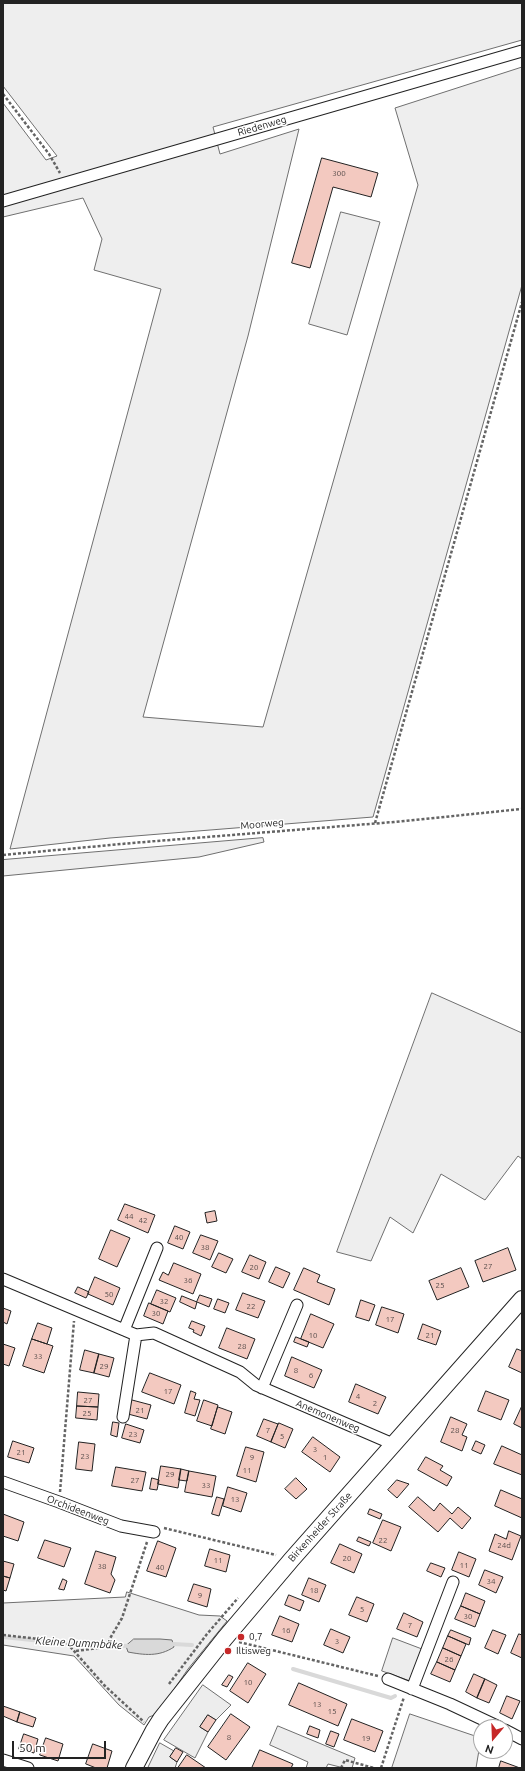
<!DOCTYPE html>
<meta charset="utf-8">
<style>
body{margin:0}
#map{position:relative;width:525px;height:1771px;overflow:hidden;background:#fff;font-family:Ubuntu,sans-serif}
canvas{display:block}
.frame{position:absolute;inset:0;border:4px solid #222;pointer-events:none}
.north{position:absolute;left:473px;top:1719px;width:40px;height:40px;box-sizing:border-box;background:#fff;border:1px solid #a7a7a7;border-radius:50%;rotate:199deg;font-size:11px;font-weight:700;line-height:16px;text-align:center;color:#222}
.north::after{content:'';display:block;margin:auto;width:14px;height:18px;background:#c62828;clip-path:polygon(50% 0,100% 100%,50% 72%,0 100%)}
.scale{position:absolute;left:12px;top:1741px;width:94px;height:18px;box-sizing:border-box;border:2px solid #222;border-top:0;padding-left:5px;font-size:12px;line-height:14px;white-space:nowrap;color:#222;-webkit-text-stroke:3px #fff;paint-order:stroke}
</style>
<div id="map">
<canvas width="525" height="1771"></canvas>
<div class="frame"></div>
<div class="north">N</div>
<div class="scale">50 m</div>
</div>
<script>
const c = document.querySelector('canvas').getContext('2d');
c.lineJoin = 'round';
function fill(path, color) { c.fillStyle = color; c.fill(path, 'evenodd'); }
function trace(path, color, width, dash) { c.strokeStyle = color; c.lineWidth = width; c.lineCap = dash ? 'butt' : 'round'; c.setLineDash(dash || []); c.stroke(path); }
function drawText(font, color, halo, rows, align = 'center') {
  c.font = font + ' Ubuntu,sans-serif'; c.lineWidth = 3; c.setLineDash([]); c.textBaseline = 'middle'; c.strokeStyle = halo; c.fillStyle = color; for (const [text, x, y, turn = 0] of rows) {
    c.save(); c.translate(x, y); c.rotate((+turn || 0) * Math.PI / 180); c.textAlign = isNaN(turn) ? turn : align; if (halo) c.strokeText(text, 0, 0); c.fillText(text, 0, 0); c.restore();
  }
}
const green = new Path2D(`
 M3 3H522V40L213 127 220 154 299 129 248 336 143 717 263 727 418 185 395 108 522 67V285L373 817 110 838 10 849 161 289 94 270 102 239 83 198 3 217V103L46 160 57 156 3 86Z
 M341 212 380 222 347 335 309 324Z
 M263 838 264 842 199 857 3 876V860Z
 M432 993 522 1033V1159L518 1156 485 1200 441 1174 413 1233 390 1217 371 1261 337 1252Z
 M127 1592 199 1615 220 1616 227 1621 188 1669 157 1714 149 1717 144 1725 119 1705 74 1656 3 1645V1603L125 1597Z
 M410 1714 481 1738 476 1768H392Z`);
fill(green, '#eee');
trace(green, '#6f6f6f', 1);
const parking = new Path2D(`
 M393 1638 422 1649 410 1681 382 1671Z
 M203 1685 231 1705 216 1720 208 1715 200 1727 208 1732 195 1758 164 1740Z
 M278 1726 355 1758 352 1768H344L328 1764 326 1768H306L308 1762 270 1745Z
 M160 1743 174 1751 170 1757 177 1762 175 1768H148Z`);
fill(parking, '#ededed');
trace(parking, '#6f6f6f', 1);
const water = new Path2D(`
 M134 1639H160L172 1640 174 1647C159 1657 144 1655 128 1652L126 1646Z`);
fill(water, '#d9d9d9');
trace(water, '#6f6f6f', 1);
trace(new Path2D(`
 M3 1637 80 1645 131 1646
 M173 1644 192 1645
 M293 1669 391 1698 395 1696`), '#d9d9d9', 4);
const building = new Path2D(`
 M322 158 378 173 371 197 333 187 310 268 292 263Z
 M125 1204 155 1215 148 1233 118 1220Z
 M215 1211 217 1221 207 1223 205 1213Z
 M175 1226 190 1232 183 1249 168 1243Z
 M111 1230 130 1238 117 1267 99 1259Z
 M201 1235 218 1241 210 1260 193 1253Z
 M508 1248 516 1270 483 1282 475 1261Z
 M219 1253 233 1259 226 1273 212 1267Z
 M250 1255 266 1262 259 1279 242 1272Z
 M174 1263 201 1274 193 1294 159 1280 163 1272 168 1275Z
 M276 1267 290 1273 283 1288 269 1282Z
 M304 1268 320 1275 317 1282 335 1289 329 1305 294 1290Z
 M461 1268 469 1287 437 1300 429 1281Z
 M95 1277 120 1288 113 1305 88 1294Z
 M78 1287 89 1292 86 1298 75 1293Z
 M157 1290 176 1298 170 1312 151 1304Z
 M243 1293 265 1301 258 1318 236 1310Z
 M200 1295 212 1299 209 1307 197 1302Z
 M182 1296 197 1302 195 1309 180 1302Z
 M218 1299 229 1303 225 1313 214 1309Z
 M361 1300 375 1305 369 1321 356 1317Z
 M149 1303 168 1311 163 1324 144 1316Z
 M382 1307 404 1314 398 1333 376 1325Z
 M3 1308 11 1311 7 1324 3 1322Z
 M311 1314 334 1324 323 1348 301 1339Z
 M192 1321 205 1326 201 1336 193 1332 194 1330 189 1328Z
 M38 1323 52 1328 47 1344 32 1339Z
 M423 1324 441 1331 436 1345 418 1339Z
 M227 1328 255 1339 247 1359 219 1348Z
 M296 1337 309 1342 307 1347 294 1342Z
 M32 1339 53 1346 44 1373 23 1366Z
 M3 1344 15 1348 9 1366 3 1364Z
 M517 1349 522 1351V1373L509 1367Z
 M85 1350 99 1354 94 1373 80 1370Z
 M99 1354 114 1358 109 1377 94 1373Z
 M292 1357 322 1370 314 1388 285 1376Z
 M150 1373 181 1385 174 1404 142 1392Z
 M356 1384 386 1397 378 1414 349 1402Z
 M191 1391 196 1393 194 1399 200 1400 195 1416 185 1413Z
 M486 1391 509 1400 501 1420 478 1411Z
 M78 1392 99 1394 98 1407 77 1406Z
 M132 1400 151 1405 147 1419 128 1414Z
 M204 1400 218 1405 212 1426 197 1421Z
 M77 1406 98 1407 97 1420 76 1418Z
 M522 1406V1428L514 1424Z
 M218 1407 232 1412 225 1434 211 1429Z
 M451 1417 467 1424 462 1435 467 1437 462 1451 441 1442Z
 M264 1419 278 1424 271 1442 257 1436Z
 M113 1422 119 1423 117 1437 111 1435Z
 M279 1423 293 1429 285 1448 271 1442Z
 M126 1424 144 1430 140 1443 122 1438Z
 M313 1437 340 1457 330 1472 302 1452Z
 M13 1441 34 1448 29 1463 8 1457Z
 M476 1441 485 1445 481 1454 472 1450Z
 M79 1442 95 1444 92 1471 76 1469Z
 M502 1446 522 1455V1475L494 1464Z
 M246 1447 264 1452 256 1482 237 1476Z
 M426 1457 443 1466 440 1470 452 1477 447 1486 418 1470Z
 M161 1466 181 1469 178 1488 158 1484Z
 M116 1467 146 1472 142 1491 112 1486Z
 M181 1469 189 1471 187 1481 179 1480Z
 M189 1471 216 1476 212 1497 185 1492Z
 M152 1478 159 1480 157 1490 150 1489Z
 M296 1478 307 1489 296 1499 285 1489Z
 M397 1480 409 1484 397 1498 388 1490Z
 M228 1487 247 1493 241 1512 223 1506Z
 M501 1490 522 1499V1518L495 1506Z
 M217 1497 224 1499 219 1516 212 1514Z
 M418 1497 434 1511 440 1503 452 1514 458 1507 471 1518 462 1529 450 1518 438 1532 409 1507Z
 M370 1509 382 1514 380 1519 368 1514Z
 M3 1514 24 1522 18 1541 3 1536Z
 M383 1520 401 1527 391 1551 373 1543Z
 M509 1531 521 1536 512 1560 489 1551 495 1534 506 1539Z
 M359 1537 371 1542 369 1546 357 1541Z
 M45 1540 71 1548 64 1567 38 1558Z
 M158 1541 176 1548 166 1577 147 1571Z
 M340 1544 362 1554 354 1573 331 1563Z
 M210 1549 230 1555 226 1572 205 1566Z
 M96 1551 116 1557 111 1574 115 1580 110 1593 85 1584Z
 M459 1552 476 1559 469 1577 452 1570Z
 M3 1561 14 1564 10 1578 3 1576Z
 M431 1563 445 1568 441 1577 427 1571Z
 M485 1570 503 1577 496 1593 479 1585Z
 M3 1576 10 1578 6 1591 3 1590Z
 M309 1578 326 1585 319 1602 302 1595Z
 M63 1579 67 1581 64 1590 59 1589Z
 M194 1584 211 1589 207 1607 188 1601Z
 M466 1593 485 1601 480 1614 461 1606Z
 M289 1595 304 1601 300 1611 285 1605Z
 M357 1597 374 1604 367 1622 349 1615Z
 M461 1606 480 1614 475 1627 455 1619Z
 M404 1613 423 1622 417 1637 397 1629Z
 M280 1616 299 1624 292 1642 272 1635Z
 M331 1629 350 1637 343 1653 324 1645Z
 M451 1630 471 1638 469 1645 448 1636Z
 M493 1630 506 1635 498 1654 485 1648Z
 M519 1634 522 1635V1658L511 1653Z
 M448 1636 466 1644 461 1656 443 1648Z
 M443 1648 461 1656 455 1670 437 1662Z
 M437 1662 455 1670 450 1682 431 1674Z
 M248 1663 266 1674 248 1703 230 1691Z
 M474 1674 485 1679 477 1698 466 1692Z
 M229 1675 233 1677 227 1687 222 1685Z
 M485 1679 497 1685 489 1703 477 1698Z
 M299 1683 347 1704 338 1726 289 1705Z
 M507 1696 520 1701 512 1719 500 1713Z
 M3 1706 20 1712 17 1722 3 1716Z
 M20 1712 36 1718 33 1727 17 1722Z
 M231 1714 250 1727 226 1760 208 1747Z
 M208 1715 216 1720 208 1732 200 1727Z
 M352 1719 383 1731 375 1752 344 1740Z
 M310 1726 320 1730 318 1738 307 1734Z
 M331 1731 339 1734 334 1747 326 1744Z
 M24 1734 38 1739 34 1753 19 1749Z
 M46 1738 63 1744 58 1761 40 1755Z
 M93 1744 112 1751 107 1768H96L86 1764Z
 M176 1748 183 1752 177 1762 170 1757Z
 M260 1750 293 1764 291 1768H252Z
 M187 1755 206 1768H178Z
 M501 1761 520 1768H499Z`);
fill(building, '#f3c9c0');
trace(building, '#222', 1);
const street = new Path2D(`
 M3 201 522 51
 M3 1279 136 1335 154 1333 240 1372 256 1385 393 1444
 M124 1330 157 1248
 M262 1388 297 1305
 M123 1417 136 1335
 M3 1482 59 1502 121 1526 154 1532
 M388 1679 450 1704 499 1727
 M412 1689 453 1582
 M505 1730 522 1739
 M3 1760 28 1768`);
const secondary = new Path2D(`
 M134 1768 154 1730 161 1719 225 1638 292 1559 522 1299`);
trace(street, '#222', 13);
trace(secondary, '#222', 18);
trace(new Path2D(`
 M3 94 49 154 60 173
 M375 823 522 302
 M3 855 132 843 394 822 522 809
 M60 1492 74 1321
 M164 1528 276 1555
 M3 1635 66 1642 104 1685 144 1722
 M239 1642 378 1676
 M76 1651 105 1647 122 1618 147 1542
 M169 1684 207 1634 238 1598
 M341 1768 345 1760 374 1768
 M381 1768 404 1697`), '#646464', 2.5, [3, 2]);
trace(street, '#fff', 11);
trace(secondary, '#fff', 16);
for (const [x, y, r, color] of [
 [241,1637,4,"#c62828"],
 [228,1651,4,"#c62828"]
]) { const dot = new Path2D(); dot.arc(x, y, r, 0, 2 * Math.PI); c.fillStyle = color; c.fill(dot); trace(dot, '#fff', 1.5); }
drawText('8px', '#564c4a', null, [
 ["300",339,173],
 ["44",129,1216],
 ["42",143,1220],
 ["40",179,1237],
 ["38",205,1247],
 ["27",488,1266],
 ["20",254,1267],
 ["36",188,1280],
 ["25",440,1285],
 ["50",109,1294],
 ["32",164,1301],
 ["22",251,1306],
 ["30",156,1313],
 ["17",390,1319],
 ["10",313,1335],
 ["21",430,1335],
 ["28",242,1346],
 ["33",38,1356],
 ["29",104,1366],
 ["8",296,1370],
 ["6",311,1375],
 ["17",168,1391],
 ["4",358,1396],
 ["27",88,1400],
 ["2",375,1403],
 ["21",140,1410],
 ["25",87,1413],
 ["7",268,1430],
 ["28",455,1430],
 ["23",133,1434],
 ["5",282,1436],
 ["3",315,1449],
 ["21",21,1452],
 ["23",85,1456],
 ["9",252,1457],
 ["1",325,1457],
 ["11",247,1470],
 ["29",170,1474],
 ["27",135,1480],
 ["33",206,1485],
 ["13",235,1499],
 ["22",383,1540],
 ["24d",504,1545],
 ["20",347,1558],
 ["11",218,1560],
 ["11",464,1565],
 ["38",102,1566],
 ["40",160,1567],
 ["34",491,1581],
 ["18",314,1590],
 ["9",200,1595],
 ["5",362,1609],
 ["30",468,1616],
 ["7",410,1625],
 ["16",286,1630],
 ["3",337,1641],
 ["26",449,1659],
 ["10",248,1682],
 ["13",317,1704],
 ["15",332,1711],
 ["8",229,1737],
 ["19",366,1738]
]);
drawText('10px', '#222', '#fff', [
 ["Riedenweg",262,126,-16],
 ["Moorweg",262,824,-5],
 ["Anemonenweg",328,1416,23],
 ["Orchideenweg",78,1510,21],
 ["Birkenheider Straße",320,1527,-48]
]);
drawText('10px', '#222', '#fff', [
 ["0,7",249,1637],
 ["Iltisweg",236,1651]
], 'left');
drawText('italic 11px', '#222', '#fff', [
 ["Kleine Dummbäke",79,1643,3]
]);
</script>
